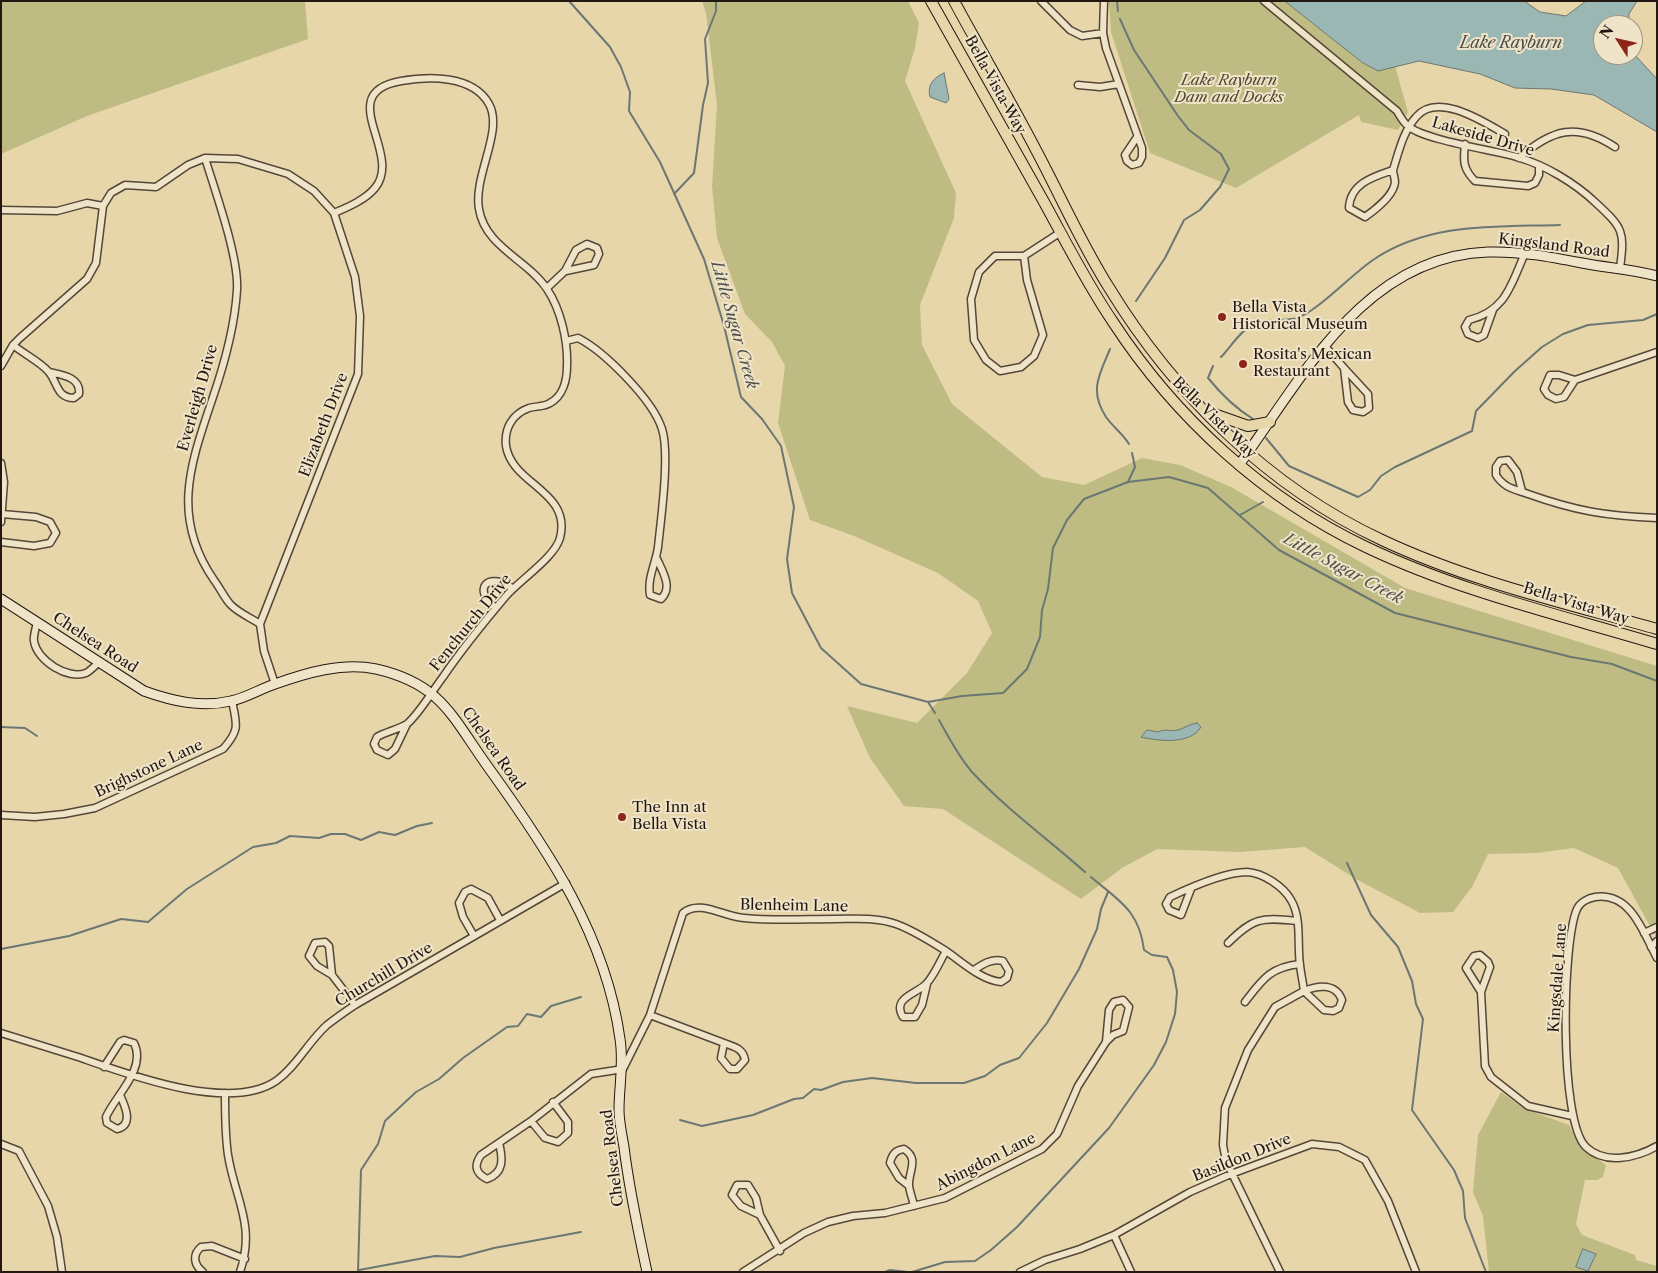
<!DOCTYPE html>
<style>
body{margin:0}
#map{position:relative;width:1658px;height:1273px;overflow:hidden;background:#e8d6ab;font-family:"Libre Caslon Text",serif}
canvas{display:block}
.frame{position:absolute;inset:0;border:2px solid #231711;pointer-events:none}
.north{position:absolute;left:1593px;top:15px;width:50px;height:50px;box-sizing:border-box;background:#f0e4c8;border:1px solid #9e927f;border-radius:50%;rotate:305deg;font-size:14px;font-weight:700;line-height:20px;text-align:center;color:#231711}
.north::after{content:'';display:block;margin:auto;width:18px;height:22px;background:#8f2418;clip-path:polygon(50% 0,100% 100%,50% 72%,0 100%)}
</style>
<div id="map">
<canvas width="1658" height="1273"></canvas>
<div class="frame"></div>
<div class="north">N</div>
</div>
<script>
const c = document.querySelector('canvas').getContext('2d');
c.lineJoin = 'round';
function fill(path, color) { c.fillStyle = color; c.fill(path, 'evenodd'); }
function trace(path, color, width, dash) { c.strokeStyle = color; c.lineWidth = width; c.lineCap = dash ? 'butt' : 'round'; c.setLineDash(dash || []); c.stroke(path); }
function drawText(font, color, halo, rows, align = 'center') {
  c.font = font + ' "Libre Caslon Text",serif'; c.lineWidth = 4; c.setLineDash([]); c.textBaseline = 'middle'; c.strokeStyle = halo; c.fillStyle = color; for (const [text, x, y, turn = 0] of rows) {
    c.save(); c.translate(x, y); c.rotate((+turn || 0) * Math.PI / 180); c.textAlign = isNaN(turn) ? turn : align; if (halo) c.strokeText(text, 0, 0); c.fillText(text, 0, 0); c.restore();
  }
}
fill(new Path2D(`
 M1 1H305L308 39 87 116 1 154Z
 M702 1H908L919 23 915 48 905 81 956 193 954 218 920 305 922 345 952 404 1042 477 1084 485 1142 458 1180 465 1231 487 1405 588 1657 666V939L1618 868 1574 848 1537 853 1488 854 1472 887 1453 912 1420 913 1356 879 1305 847 1240 852 1157 849 1122 868 1081 899 943 809 904 806 870 758 847 706 917 723 967 673 992 633 978 601 938 573 854 536 810 520 778 423 785 366 772 342 745 314 717 238 712 186 717 105 706 13Z
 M1109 1H1285L1363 63 1378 71 1395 66 1408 112 1398 130 1361 122 1359 115 1236 188 1150 153 1111 32Z
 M1501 1092 1525 1109 1569 1125 1580 1147 1606 1165 1603 1177 1597 1180H1585L1576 1224 1582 1235 1635 1255 1636 1260 1657 1266V1272H1489L1483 1216 1473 1192 1478 1135Z`), '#bebc83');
const water = new Path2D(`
 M1285 1H1524L1540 12 1566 16 1586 1H1637L1629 14 1628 25H1603V55H1633V53L1657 79V132L1594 95 1551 89 1515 88 1480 74 1419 61 1378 71 1363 63Z
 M944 73 949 99 946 103 930 97C927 85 933 78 944 73Z
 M1197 723 1201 727C1190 745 1159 741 1141 737L1147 730 1158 732C1165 728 1171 732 1178 730 1185 728 1189 724 1197 723Z
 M1583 1249 1596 1254 1588 1271 1576 1267Z`);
fill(water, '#9bb7b3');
trace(water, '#6b7772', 1);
trace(new Path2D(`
 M569 1 610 47 621 67 630 92 629 111 660 162 704 259 724 326 741 397 762 419 781 446 794 507 787 559 792 593 821 648 861 684 928 702 962 696 1003 693 1027 669 1040 637 1042 610 1048 589 1053 548 1067 520 1084 499 1128 482 1169 477 1208 488 1279 550 1395 613 1571 657 1612 664 1657 681
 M1117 1 1118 11
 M1120 19 1134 50 1178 116 1189 130 1221 154 1229 169 1220 187 1200 210 1184 220 1165 258 1136 301
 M674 194 694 173 703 105 708 83 705 39 716 11V1
 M1110 349C1099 375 1089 391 1106 417 1113 427 1123 434 1129 444
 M1221 357C1230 348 1240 331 1252 325 1265 318 1284 322 1297 318 1318 311 1352 274 1373 260 1429 222 1496 227 1560 225
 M1213 366 1208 378C1221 394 1235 408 1253 419
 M1266 438 1289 466 1358 497 1370 490 1381 476 1395 467 1472 431 1476 411 1515 371 1542 347 1563 334 1588 325 1643 320 1657 314
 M1128 482 1135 467 1132 453
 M1240 515 1263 502
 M928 702 935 713
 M939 720C949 738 958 756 972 772 1006 809 1048 839 1085 872
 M1 727 25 728 37 736
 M1347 863 1371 915 1398 947 1412 981 1416 1004 1423 1019 1412 1110 1454 1170 1463 1191 1465 1218 1486 1272
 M1 949 69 936 121 919 148 922 187 889 253 847 276 843 290 836 319 838 331 834H345L361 840 379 832 395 835 417 826 432 823
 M680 1120 702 1126 753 1115 794 1099 803 1098 814 1089 821 1090 843 1082 872 1078 916 1083H964L985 1076 1000 1065 1019 1058 1047 1023 1079 969 1097 929 1101 909 1108 892
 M359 1270 435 1256 460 1257 494 1248 581 1232
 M358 1272 361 1170 378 1144 385 1121 416 1092 439 1079 463 1058 507 1027 518 1026 527 1014 541 1017 551 1006 581 997
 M885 1272 890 1270 908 1272
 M912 1272 945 1262 975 1261 991 1250 1017 1227 1109 1128 1154 1065 1166 1042 1175 1014 1177 992 1173 970 1167 957 1152 955 1144 950C1139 910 1119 901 1091 877`), '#6b7772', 2);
const street = new Path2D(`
 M1041 1 1070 30 1082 36 1103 33
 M1104 1 1103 33 1106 48 1142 148V157L1139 163 1132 165 1127 161 1125 155 1137 137
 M1264 1 1397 111C1400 116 1403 122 1408 126 1424 140 1493 150 1517 157 1545 165 1575 183 1596 203 1623 228 1625 231 1620 268
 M1078 85 1100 87 1119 84
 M1465 144C1463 161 1463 169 1475 181L1528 186 1535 183 1539 175V166
 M205 158C215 191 239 257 237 290 235 323 224 365 213 397 191 463 170 516 214 580 220 588 225 599 231 605 239 613 251 618 260 624
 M1519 158C1552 129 1577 122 1615 147
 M1393 170C1399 151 1403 132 1416 117 1437 91 1484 122 1505 134
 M1393 170C1393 173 1395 179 1395 182 1394 195 1375 210 1365 217L1349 208C1350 184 1372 177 1393 170Z
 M1 210 57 211 87 203 103 206
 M334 213C348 207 365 200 375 188 404 153 332 93 401 81 429 76 473 75 489 104 504 131 473 176 479 209 485 247 528 260 547 289 561 310 568 341 567 366 567 380 563 396 550 403 544 407 536 406 529 408 512 414 504 429 506 446 512 485 572 491 560 538 555 557 520 580 506 596 484 622 462 649 443 677 433 690 419 714 407 724 399 729 386 732 377 737L374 744 377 750 388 755 395 749 407 724
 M995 256H1024L1027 280 1043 335 1034 356 1021 367 1000 371 986 360 974 340 971 299 979 272Z
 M1024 256 1061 232
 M547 288 565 271H566L594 265 599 254 597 248 587 244 576 250 565 271
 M1493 310 1484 335 1478 338 1468 334 1465 327 1469 320C1506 311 1511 285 1525 253
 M566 341 578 338C604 351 653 400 662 429 670 454 661 519 658 547 656 563 647 578 650 595L661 599C673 588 663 572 657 559
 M13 345C24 354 39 361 48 371 58 382 56 398 74 398L79 394C81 377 62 375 49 372
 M1324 345 1344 368
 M1 366 13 345 20 338 87 279 96 263 103 206 111 193 125 185 156 187 188 165 205 158 238 159 288 174 314 191 334 213 355 277 360 316 358 374 260 624 264 651 275 684
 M1344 368 1368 394 1369 408 1363 412 1353 410 1348 402Z
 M1575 380 1564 397 1556 399 1548 395 1544 389 1550 375H1559L1575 380 1657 352
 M1 463 4 482 1 522
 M1522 491 1517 472 1508 460 1500 461 1496 467V475C1504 488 1514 489 1528 494 1576 511 1606 516 1657 518
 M1 542 34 546 50 543 56 533 50 522 36 517 2 514
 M496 608C471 589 488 571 512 588
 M37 622C36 628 33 636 34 641 37 661 68 680 86 673 90 671 95 666 98 663
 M1 815 35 817 64 814 95 808 223 749C240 730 237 725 232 701
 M1191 889 1181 915 1169 910 1166 904 1170 897C1189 888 1225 872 1247 872 1263 873 1283 886 1291 900 1302 918 1297 945 1300 965 1301 974 1303 983 1304 991 1318 985 1336 983 1342 1000L1339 1008 1333 1011 1324 1010 1304 991 1275 1007 1248 1050 1225 1108 1223 1145 1226 1161 1280 1272
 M1644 933 1657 927
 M474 936 463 917 459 903 465 892 471 889 488 898 500 920
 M1228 943C1253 918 1261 917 1297 921
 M1651 947 1657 941
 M1657 958C1643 932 1631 892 1595 897 1589 898 1580 902 1577 909 1562 943 1559 1122 1586 1147 1605 1165 1636 1158 1657 1146
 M332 975 317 966 309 956 315 943 325 942 329 946 332 975 355 1005
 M927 984 922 1005 915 1017H903C891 997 918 994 927 983 935 974 940 961 946 951
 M1481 992 1466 968 1474 956 1480 955 1488 962 1490 967 1481 992 1485 1066 1491 1077 1528 1106 1572 1116
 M1245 1002C1262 980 1270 967 1300 964
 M650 1015 724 1043 721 1058 730 1069H737L745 1060C743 1048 734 1047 724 1043
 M1 1033C27 1041 52 1049 78 1057 127 1074 229 1113 276 1081 297 1066 308 1042 327 1025 336 1018 346 1011 355 1005L566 883
 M104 1067 120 1042 124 1040 134 1043C147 1069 115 1096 106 1117L107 1123 117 1129C134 1125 125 1106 120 1095
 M225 1093C225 1114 225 1134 228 1155 235 1199 256 1225 240 1272
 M531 1121 545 1138 558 1142 568 1133V1122L553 1102
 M499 1143C503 1159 504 1173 487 1179 475 1173 474 1165 481 1155L531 1121 591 1074 623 1069 650 1015 683 913C700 899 724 917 744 918 774 921 805 919 835 919 855 919 877 917 896 924 913 930 930 941 946 951 962 962 981 980 1001 982L1007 978 1009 971 1003 961C992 958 983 964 974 970
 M1 1144 19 1151 48 1206 57 1237 62 1272
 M909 1186 899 1178 890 1163C892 1155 895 1150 904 1149 920 1159 908 1172 909 1186 910 1193 913 1200 914 1206
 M760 1215 741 1206 732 1195 737 1185H748L756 1198 760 1215 780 1251
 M1114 1235 1131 1272
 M203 1272C194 1265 192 1255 201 1247L212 1246 245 1259
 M743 1272 804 1233 828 1222 853 1216 885 1213 945 1198 1042 1149 1057 1134 1078 1086 1106 1042 1113 1035 1123 1031 1129 1007 1123 1000 1114 1002 1109 1010 1106 1042
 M1020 1272 1045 1260 1080 1249 1114 1235 1190 1192 1231 1174 1312 1144 1339 1147 1365 1160 1388 1201 1416 1272`);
const secondary = new Path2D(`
 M1239 465C1303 377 1364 256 1488 252 1520 251 1551 257 1582 263 1607 268 1632 269 1657 276
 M1 599 144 691C172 701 201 708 231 701 246 698 260 689 275 684 306 673 342 662 376 669 442 684 452 717 488 767 548 850 606 936 620 1039 624 1064 619 1086 619 1110 619 1122 622 1135 624 1147 629 1189 638 1230 647 1272`);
const primary = new Path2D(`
 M931 1C969 68 1006 135 1044 202 1066 242 1087 284 1113 322 1175 417 1263 498 1366 547 1458 591 1560 615 1657 644
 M954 1C981 51 1010 100 1036 150 1060 195 1081 243 1108 286 1173 393 1268 487 1382 540 1469 581 1565 603 1657 629
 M1211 413 1248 426 1270 422`);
trace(street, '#544738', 9);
trace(secondary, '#231711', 11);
trace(primary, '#231711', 12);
trace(street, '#f0e4c8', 6);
trace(secondary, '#f0e4c8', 9);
trace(primary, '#e8d6ab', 10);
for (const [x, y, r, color] of [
 [1222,317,5,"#8f2418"],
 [1243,364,5,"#8f2418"],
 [622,817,5,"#8f2418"]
]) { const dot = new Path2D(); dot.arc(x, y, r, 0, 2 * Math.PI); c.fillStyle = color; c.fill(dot); trace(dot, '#f0e4c8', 2); }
drawText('italic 15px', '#524933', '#f0e4c8', [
 ["Lake Rayburn",1229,81],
 ["Dam and Docks",1229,98]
]);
drawText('15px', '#231711', '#f0e4c8', [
 ["Bella Vista Way",995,85,61],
 ["Lakeside Drive",1483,137,16],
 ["Kingsland Road",1554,246,7],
 ["Everleigh Drive",198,398,-74],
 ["Bella Vista Way",1214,418,44],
 ["Elizabeth Drive",324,425,-69],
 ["Bella Vista Way",1576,604,17],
 ["Fenchurch Drive",471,623,-51],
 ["Chelsea Road",95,643,33],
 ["Chelsea Road",493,749,55],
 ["Brighstone Lane",149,769,-25],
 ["Blenheim Lane",794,906,1],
 ["Churchill Drive",384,975,-31],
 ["Kingsdale Lane",1558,978,-86],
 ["Chelsea Road",613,1158,-97],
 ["Basildon Drive",1242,1158,-22],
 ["Abingdon Lane",986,1162,-27]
]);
drawText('15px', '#231711', '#f0e4c8', [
 ["Bella Vista",1232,308],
 ["Historical Museum",1232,325],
 ["Rosita's Mexican",1253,355],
 ["Restaurant",1253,372],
 ["The Inn at",632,808],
 ["Bella Vista",632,825]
], 'left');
drawText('italic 16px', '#4d4f4a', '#f0e4c8', [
 ["Lake Rayburn",1511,43],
 ["Little Sugar Creek",734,325,74],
 ["Little Sugar Creek",1343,569,28]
]);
</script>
